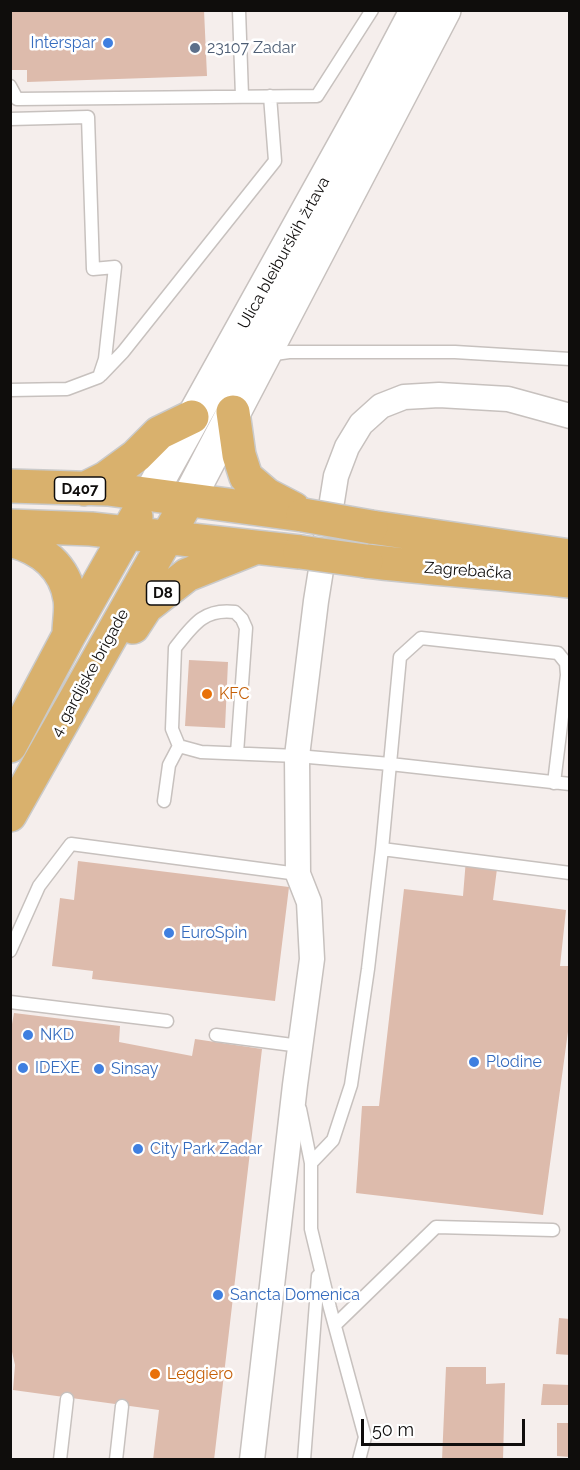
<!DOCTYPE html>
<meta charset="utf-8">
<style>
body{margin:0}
#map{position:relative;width:580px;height:1470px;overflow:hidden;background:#f5eeec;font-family:Raleway,sans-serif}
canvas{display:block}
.frame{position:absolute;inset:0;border:12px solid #0f0d0c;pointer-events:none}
.scale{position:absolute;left:361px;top:1419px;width:164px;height:27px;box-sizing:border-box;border:3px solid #0f0d0c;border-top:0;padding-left:8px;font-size:18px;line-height:21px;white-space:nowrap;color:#0f0d0c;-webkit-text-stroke:4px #fff;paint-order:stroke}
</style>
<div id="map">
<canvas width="580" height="1470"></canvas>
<div class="frame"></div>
<div class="scale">50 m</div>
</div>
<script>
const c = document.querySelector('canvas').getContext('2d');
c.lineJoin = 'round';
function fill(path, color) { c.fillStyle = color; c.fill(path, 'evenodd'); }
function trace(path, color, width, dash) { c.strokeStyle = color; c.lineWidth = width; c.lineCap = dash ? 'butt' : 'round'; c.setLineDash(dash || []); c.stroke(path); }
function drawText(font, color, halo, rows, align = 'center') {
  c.font = font + ' Raleway,sans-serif'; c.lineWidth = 5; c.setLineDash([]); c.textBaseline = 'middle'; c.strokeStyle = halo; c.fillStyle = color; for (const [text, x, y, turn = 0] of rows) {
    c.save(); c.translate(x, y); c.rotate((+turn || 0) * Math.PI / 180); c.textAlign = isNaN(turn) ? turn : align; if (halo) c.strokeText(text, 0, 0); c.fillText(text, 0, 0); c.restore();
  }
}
fill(new Path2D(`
 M10 10H204L207 76 27 82V70H10Z
 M189 660 228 662 225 728 185 726Z
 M466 859 498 861 493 900 566 910 560 966H570V1017L543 1215 356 1193 362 1106H379L404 889 463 896Z
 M78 861 289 887 275 1001 92 979 93 971 52 966 60 898 74 900Z
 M14 1013 120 1026 119 1042 192 1056 195 1039 262 1049 214 1460H153L159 1410 13 1390 15 1365 10 1343V1024H12Z
 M559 1318 570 1319V1355L556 1354Z
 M446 1367H486V1384L505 1383 503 1460H442Z
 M543 1384 570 1385V1405H541Z
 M557 1423H570V1457L557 1456Z`), '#ddbbac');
const lane = new Path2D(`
 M239 10 242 96
 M10 86 17 99 317 96 372 10
 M10 119 88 117 93 269 115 267 105 359 99 377 67 389 10 390
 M268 355 289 352H455L570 359
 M101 375 123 352 275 161 270 96
 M237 753 246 628 242 619 235 612C204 608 193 625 175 648L172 729 179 746 201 752 297 756 390 764 570 784
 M164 801 169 765 179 746
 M382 849 570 873
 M10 951 39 886 71 844 298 874
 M10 1002 167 1021
 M216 1035 300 1046
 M300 1109 311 1163
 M335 1325 436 1227 553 1230
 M60 1460 67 1399
 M116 1460 122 1406
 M304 1460 318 1276
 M359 1460 365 1437 330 1308 311 1229V1163L333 1140 351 1085 368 969 382 849 400 657 421 638 558 653 566 663 567 675 554 783`);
const street = new Path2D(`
 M252 1460 295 1085 312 959 309 902 298 874 297 756 316 601 336 476 347 447 361 424 381 406 404 397 439 395 508 399 570 416`);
const secondary = new Path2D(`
 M150 495 370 99 417 10
 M188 500 444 10`);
const primary = new Path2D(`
 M233 412 239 455 246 477 267 495 294 509
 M10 486 108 489 303 515
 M84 489 106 478 136 456 159 433 192 417
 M10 526 91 529 300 552
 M371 527 570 556
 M10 540C41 548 65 566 70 599 72 610 69 622 69 633
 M366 561C434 569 502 573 570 581
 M133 627 146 607 187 575 252 549
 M10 746 68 637 136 517
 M10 815 188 500`);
trace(lane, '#c7c1be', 15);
trace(street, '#c7c1be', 27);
trace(secondary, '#c7c1be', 36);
trace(primary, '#cacaca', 36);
trace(lane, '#fff', 12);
trace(street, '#fff', 24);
trace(secondary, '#fff', 33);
trace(primary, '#d9b16d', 33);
const primaryBridge = new Path2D(`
 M303 515 371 527
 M300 552 366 561`);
trace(primaryBridge, '#cacaca', 36, []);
trace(primaryBridge, '#d9b16d', 33);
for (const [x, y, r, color] of [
 [108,43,6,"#3f7fe0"],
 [195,48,6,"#5c6f8a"],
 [207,694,6,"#e8710a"],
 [169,933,6,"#3f7fe0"],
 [28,1035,6,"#3f7fe0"],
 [474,1062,6,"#3f7fe0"],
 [23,1068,6,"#3f7fe0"],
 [99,1069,6,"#3f7fe0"],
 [138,1149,6,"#3f7fe0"],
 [218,1295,6,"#3f7fe0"],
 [155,1374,6,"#e8710a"]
]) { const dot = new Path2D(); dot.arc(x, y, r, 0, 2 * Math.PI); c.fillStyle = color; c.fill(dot); trace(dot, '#fff', 2); }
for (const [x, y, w] of [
 [80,489,51],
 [163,593,33]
]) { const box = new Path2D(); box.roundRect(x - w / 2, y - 12, w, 24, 4.5); c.fillStyle = '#fff'; c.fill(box); trace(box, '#0f0d0c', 1.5); }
drawText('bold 15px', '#0f0d0c', null, [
 ["D407",80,489],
 ["D8",163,593]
]);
drawText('16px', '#366cbe', '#fff', [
 ["Interspar",96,43,"right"],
 ["EuroSpin",181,933],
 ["NKD",40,1035],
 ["Plodine",486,1062],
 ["IDEXE",35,1068],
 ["Sinsay",111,1069],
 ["City Park Zadar",150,1149],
 ["Sancta Domenica",230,1295]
], 'left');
drawText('16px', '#4e5e75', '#fff', [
 ["23107 Zadar",207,48]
], 'left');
drawText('16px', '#0f0d0c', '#fff', [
 ["Ulica bleiburških žrtava",284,253,-61],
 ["Zagrebačka",468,571,4],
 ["4. gardijske brigade",90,673,-61]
]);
drawText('16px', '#c56008', '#fff', [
 ["KFC",219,694],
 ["Leggiero",167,1374]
], 'left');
</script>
